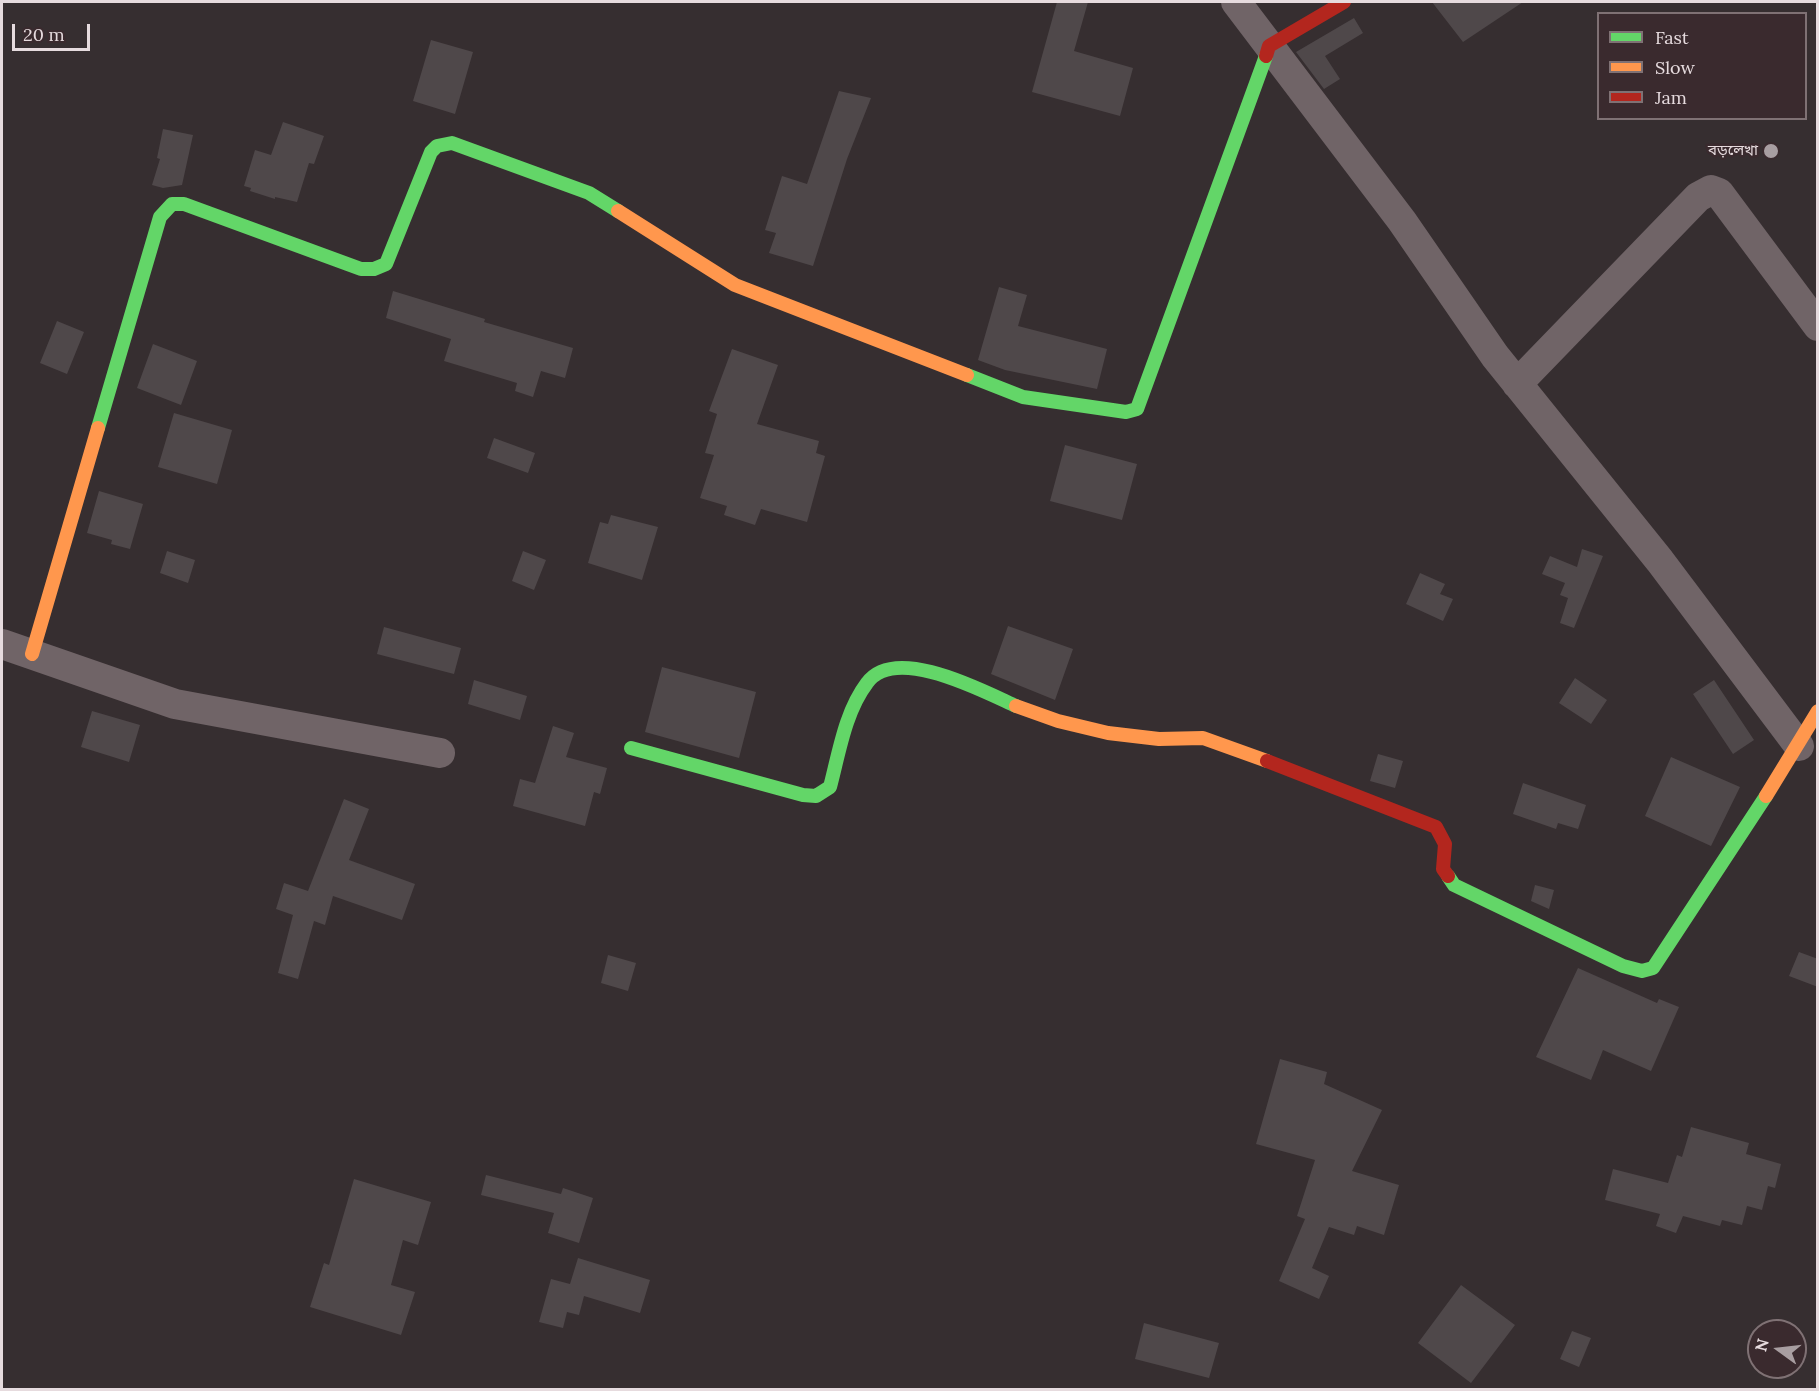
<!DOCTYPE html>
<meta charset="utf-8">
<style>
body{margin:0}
#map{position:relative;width:1819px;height:1391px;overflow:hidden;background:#362e30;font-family:Lora,serif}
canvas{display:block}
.frame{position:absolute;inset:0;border:3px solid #e6dbde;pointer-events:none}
.legend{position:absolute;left:1597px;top:12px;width:210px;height:108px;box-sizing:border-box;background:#3a2a2e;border:2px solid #7f7174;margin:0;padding:8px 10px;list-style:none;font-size:18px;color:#e6dbde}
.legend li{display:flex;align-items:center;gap:12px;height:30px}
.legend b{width:30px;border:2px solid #7f7174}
.north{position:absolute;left:1747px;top:1319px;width:60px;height:60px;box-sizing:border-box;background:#3a2a2e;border:2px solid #7f7174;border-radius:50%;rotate:285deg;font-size:16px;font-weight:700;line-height:24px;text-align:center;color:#e6dbde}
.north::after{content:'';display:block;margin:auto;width:21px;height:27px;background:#a89ea1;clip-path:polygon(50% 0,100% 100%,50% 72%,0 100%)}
.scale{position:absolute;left:12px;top:24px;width:78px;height:27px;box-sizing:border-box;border:3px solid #e6dbde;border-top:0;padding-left:8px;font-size:18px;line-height:21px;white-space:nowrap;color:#e6dbde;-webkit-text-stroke:4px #3a2a2e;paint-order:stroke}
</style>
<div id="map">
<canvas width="1819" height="1391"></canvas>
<div class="frame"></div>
<ul class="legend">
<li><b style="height:8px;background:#63d668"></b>Fast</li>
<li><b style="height:8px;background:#ff974d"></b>Slow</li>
<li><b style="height:8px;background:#b3261e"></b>Jam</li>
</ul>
<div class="north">N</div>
<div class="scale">20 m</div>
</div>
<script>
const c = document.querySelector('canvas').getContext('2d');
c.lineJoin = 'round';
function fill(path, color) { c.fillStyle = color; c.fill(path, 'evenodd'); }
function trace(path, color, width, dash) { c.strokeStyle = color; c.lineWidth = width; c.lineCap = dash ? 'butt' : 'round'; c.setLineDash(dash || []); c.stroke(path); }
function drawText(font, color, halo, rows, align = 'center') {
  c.font = font + ' Lora,"Noto Sans Bengali",serif'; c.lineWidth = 5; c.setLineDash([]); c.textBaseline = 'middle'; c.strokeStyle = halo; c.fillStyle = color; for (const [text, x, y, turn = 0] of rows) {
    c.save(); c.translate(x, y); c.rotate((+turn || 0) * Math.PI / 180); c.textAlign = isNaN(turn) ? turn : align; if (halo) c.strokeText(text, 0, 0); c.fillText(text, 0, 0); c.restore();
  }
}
fill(new Path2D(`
 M1057 2H1088L1074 51 1133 68 1120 116 1032 92Z
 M1432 2H1523L1463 42Z
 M1354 18 1363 33 1325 56 1340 79 1324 89 1296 52Z
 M431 40 473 52 455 114 413 101Z
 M839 91 871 98 847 159 813 266 769 253 776 233 765 230 782 176 807 184Z
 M283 122 324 136 314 164 309 163 297 202 275 197V199L250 191 251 188 244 186 255 150 271 155Z
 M163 129 193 135 182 185 163 188 152 185 160 159 157 158Z
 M999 287 1027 295 1018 326 1107 349 1097 389 1005 370 978 360Z
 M393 291 485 319 484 322 573 348 565 378 541 371 533 397 515 391 517 383 444 361 451 339 386 318Z
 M57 321 84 332 67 374 40 363Z
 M153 344 197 361 181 405 137 388Z
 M732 349 778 365 757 424 819 441 816 453 825 456 807 522 761 509 755 525 724 515 727 506 700 498 714 455 705 453 717 414 709 411Z
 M174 413 232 430 217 484 158 467Z
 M494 438 535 453 528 473 487 458Z
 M1065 445 1137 464 1122 520 1050 501Z
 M99 491 143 504 130 549 111 544 112 540 87 533Z
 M611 515 658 527 642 580 588 563 600 522 608 524Z
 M1582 549 1603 556 1574 628 1560 623 1568 598 1560 595 1565 583 1542 574 1550 556 1577 567Z
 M167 551 195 560 188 583 160 573Z
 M523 551 546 560 534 590 512 581Z
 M1420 573 1445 584 1440 594 1453 599 1443 621 1406 604Z
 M1008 626 1073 649 1055 700 991 674Z
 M384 627 461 648 454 674 377 654Z
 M662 667 756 692 739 758 645 732Z
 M1575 678 1607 700 1591 724 1559 703Z
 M474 680 527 696 520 720 468 704Z
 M1714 680 1754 740 1733 754 1693 694Z
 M92 711 140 725 129 762 81 747Z
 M553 726 574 733 566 757 607 768 600 794 594 792 585 826 513 806 520 779 535 783Z
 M1378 754 1403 761 1395 788 1370 781Z
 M1671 757 1740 787 1711 846 1645 816Z
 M1523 783 1586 805 1578 829 1558 823 1556 829 1513 814Z
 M344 799 369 809 349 860 415 884 402 920 333 896 325 925 314 921 298 979 278 973 293 915 276 909 284 883 308 891Z
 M1535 885 1554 890 1549 909 1531 901Z
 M1799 952 1818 959V987L1789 976Z
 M608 955 636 963 628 991 601 983Z
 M1578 968 1657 1003 1659 999 1679 1007 1651 1071 1603 1050 1591 1080 1536 1057Z
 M1280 1059 1327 1072 1324 1084 1382 1110 1352 1171 1399 1185 1384 1235 1357 1226 1354 1235 1329 1227 1312 1268 1329 1276 1319 1299 1279 1281 1305 1219 1297 1216 1315 1160 1256 1144Z
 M1691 1127 1749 1143 1746 1154 1781 1164 1775 1188 1768 1186 1762 1210 1747 1206 1742 1225 1722 1220 1720 1226 1683 1216 1676 1233 1656 1226 1660 1214 1605 1200 1613 1169 1668 1183 1677 1155 1682 1157Z
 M486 1175 561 1194 563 1188 593 1198 579 1243 548 1233 554 1213 481 1195Z
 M354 1179 431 1202 418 1245 403 1240 391 1285 415 1292 401 1335 310 1307 324 1263 329 1265Z
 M578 1258 650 1280 640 1313 584 1296 579 1315 567 1312 563 1328 539 1322 551 1279 570 1284Z
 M1461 1285 1515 1325 1471 1383 1418 1343Z
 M1144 1323 1219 1343 1209 1378 1135 1359Z
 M1572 1331 1591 1338 1579 1367 1560 1359Z`), '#4f484a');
trace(new Path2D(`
 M1236 2 1402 221 1495 356 1660 561 1799 746
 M1517 384 1698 197 1711 190 1719 193 1818 326
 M2 644 175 704 440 753`), '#706467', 30);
trace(new Path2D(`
 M967 375 1023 397 1126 412 1137 409 1266 56
 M98 428 160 217 172 204H184L361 269H374L386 264 431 152 437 146 452 143 589 193 618 211
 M631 748 803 795 816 796 830 787C839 753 845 712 867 683 895 644 983 691 1016 706
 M1448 876 1454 885 1623 966 1642 971 1653 968 1766 796`), '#63d668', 14);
trace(new Path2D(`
 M618 211 735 285 967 375
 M32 654 98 428
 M1016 706 1058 721 1108 733 1159 739 1203 738 1267 761
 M1766 796 1818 711`), '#ff974d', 14);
trace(new Path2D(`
 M1266 56 1269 46 1344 2
 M1267 761 1436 827 1445 844 1443 869 1448 876`), '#b3261e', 14);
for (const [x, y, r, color] of [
 [1771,151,8,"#a89ea1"]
]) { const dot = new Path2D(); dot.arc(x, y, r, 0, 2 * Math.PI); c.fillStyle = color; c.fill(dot); trace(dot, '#3a2a2e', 2); }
drawText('15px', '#e6dbde', '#3a2a2e', [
 ["বড়লেখা",1758,151]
], 'right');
</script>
